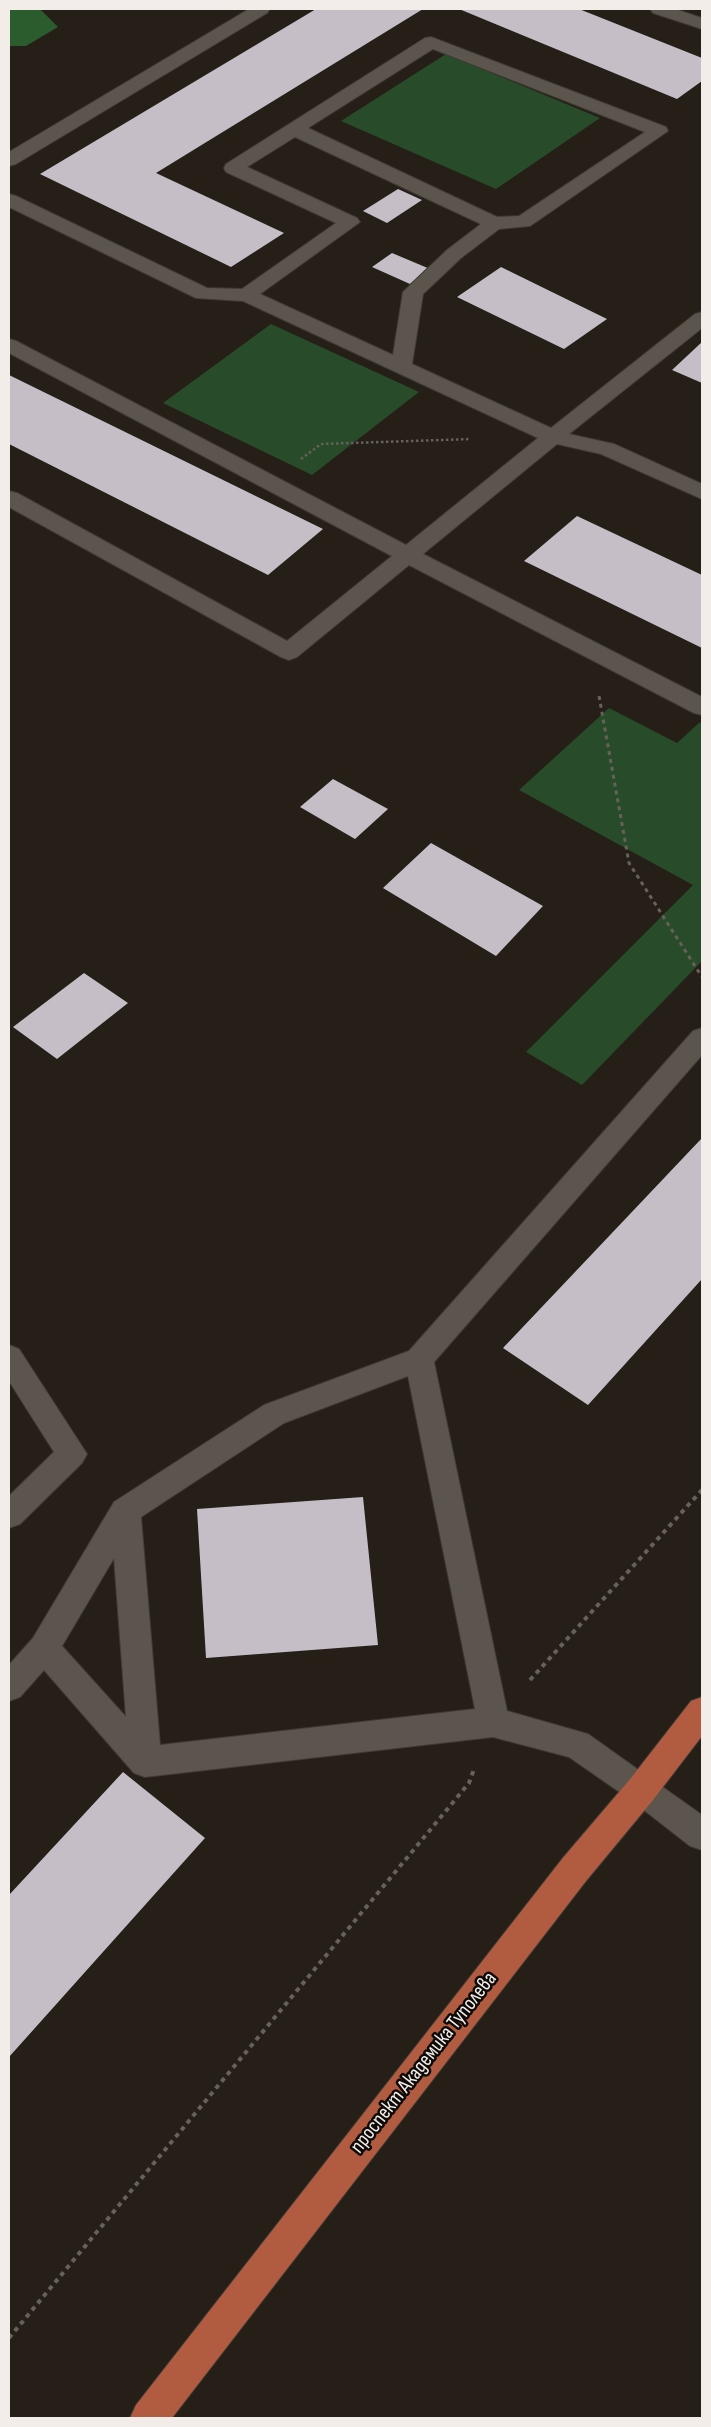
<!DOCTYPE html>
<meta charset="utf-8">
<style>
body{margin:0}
#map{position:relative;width:711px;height:2427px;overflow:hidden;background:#251f18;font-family:"Sofia Sans Condensed",sans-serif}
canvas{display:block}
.frame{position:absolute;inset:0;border:10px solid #f2ede9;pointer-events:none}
</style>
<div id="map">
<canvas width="711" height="2427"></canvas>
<div class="frame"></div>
</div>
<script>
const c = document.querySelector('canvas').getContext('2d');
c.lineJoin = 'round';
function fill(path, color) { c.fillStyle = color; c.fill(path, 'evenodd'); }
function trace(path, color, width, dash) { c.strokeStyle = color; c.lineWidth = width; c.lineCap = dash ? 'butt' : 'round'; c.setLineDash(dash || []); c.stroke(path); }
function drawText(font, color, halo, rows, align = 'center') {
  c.font = font + ' "Sofia Sans Condensed",sans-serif'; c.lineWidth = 5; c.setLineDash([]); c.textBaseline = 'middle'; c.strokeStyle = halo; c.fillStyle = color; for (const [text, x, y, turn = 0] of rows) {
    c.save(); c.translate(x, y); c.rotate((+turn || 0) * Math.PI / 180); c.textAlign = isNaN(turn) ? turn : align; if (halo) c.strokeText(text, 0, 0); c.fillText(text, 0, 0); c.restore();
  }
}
fill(new Path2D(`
 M446 54 600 118 496 189 341 121Z
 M271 324 419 392 312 475 163 403Z
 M609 708 677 743 700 722 702 723V961L582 1085 526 1052 693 885 519 790Z`), '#284c29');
fill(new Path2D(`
 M9 9H40L58 27 26 46H9Z`), '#2b5c2e');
fill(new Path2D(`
 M316 9H423L156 173 284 233 231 267 40 174Z
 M459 9H579L702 58V81L677 99Z
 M398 189 422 200 387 223 363 211Z
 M392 253 430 269 410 284 372 267Z
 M501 267 607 319 564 349 457 297Z
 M702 342V383L672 370Z
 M9 375 323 529 268 575 9 444Z
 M577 516 702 575V648L524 561Z
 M333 779 388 809 355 839 300 807Z
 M431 843 543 906 496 956 383 888Z
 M84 973 128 1003 57 1059 13 1027Z
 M702 1138V1279L588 1405 503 1348Z
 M363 1497 378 1645 206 1658 197 1509Z
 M123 1772 205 1838 9 2057V1895Z`), '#c5bec7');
const minor = new Path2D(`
 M249 9H270L267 13 16 164 9 166V152Z
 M650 9H675L702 18V29L653 13Z
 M431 37 666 127 668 131 530 226 499 229 461 258 423 294 412 364 551 428 695 314 702 312V328L569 434 614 444 702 484V499L601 454 557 444 423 554 702 697V715L694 713 409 565 297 657 289 660 281 657 9 507V491L17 493 287 641 392 556 9 353V339L16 341 406 545 538 438 243 301 196 298 9 207V194L16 196 207 288 242 289 336 223 226 172 224 168 226 164 425 38ZM433 49 645 132 519 216 497 217 308 128ZM295 137 481 224 447 250 403 292 393 355 260 294 360 222 357 218 247 167Z
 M702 1028V1055L434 1362 507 1711 588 1734 702 1815V1850L690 1846 631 1800 569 1757 493 1737 145 1777 134 1773 44 1670 20 1697 9 1701V1665L33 1638 114 1502 264 1405 409 1351 693 1031ZM408 1376 475 1709 160 1745 141 1517 284 1423ZM114 1558 126 1717 62 1646Z
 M9 1345 19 1349 87 1454 82 1463 20 1524 9 1528V1496L54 1452 9 1381Z`);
const major = new Path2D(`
 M702 1697V1736L653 1800 586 1881 172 2418H130L136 2405 562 1859 631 1778 691 1701Z`);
trace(minor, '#403a36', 2);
trace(major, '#403a36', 2);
trace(new Path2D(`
 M301 459 321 444 470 439`), '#67615b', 2.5, [2.5, 2.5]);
trace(new Path2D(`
 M599 696 629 863 702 977`), '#67615b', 3, [4, 4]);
trace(new Path2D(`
 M530 1680 702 1490
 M9 2338 469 1783 474 1769`), '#67615b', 4, [4.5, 4.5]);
fill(minor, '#5c554d');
fill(major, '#b15c41');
drawText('21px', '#f2ede9', '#0c0907', [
 ["проспект Академика Туполева",424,2063,-52]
]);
</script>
